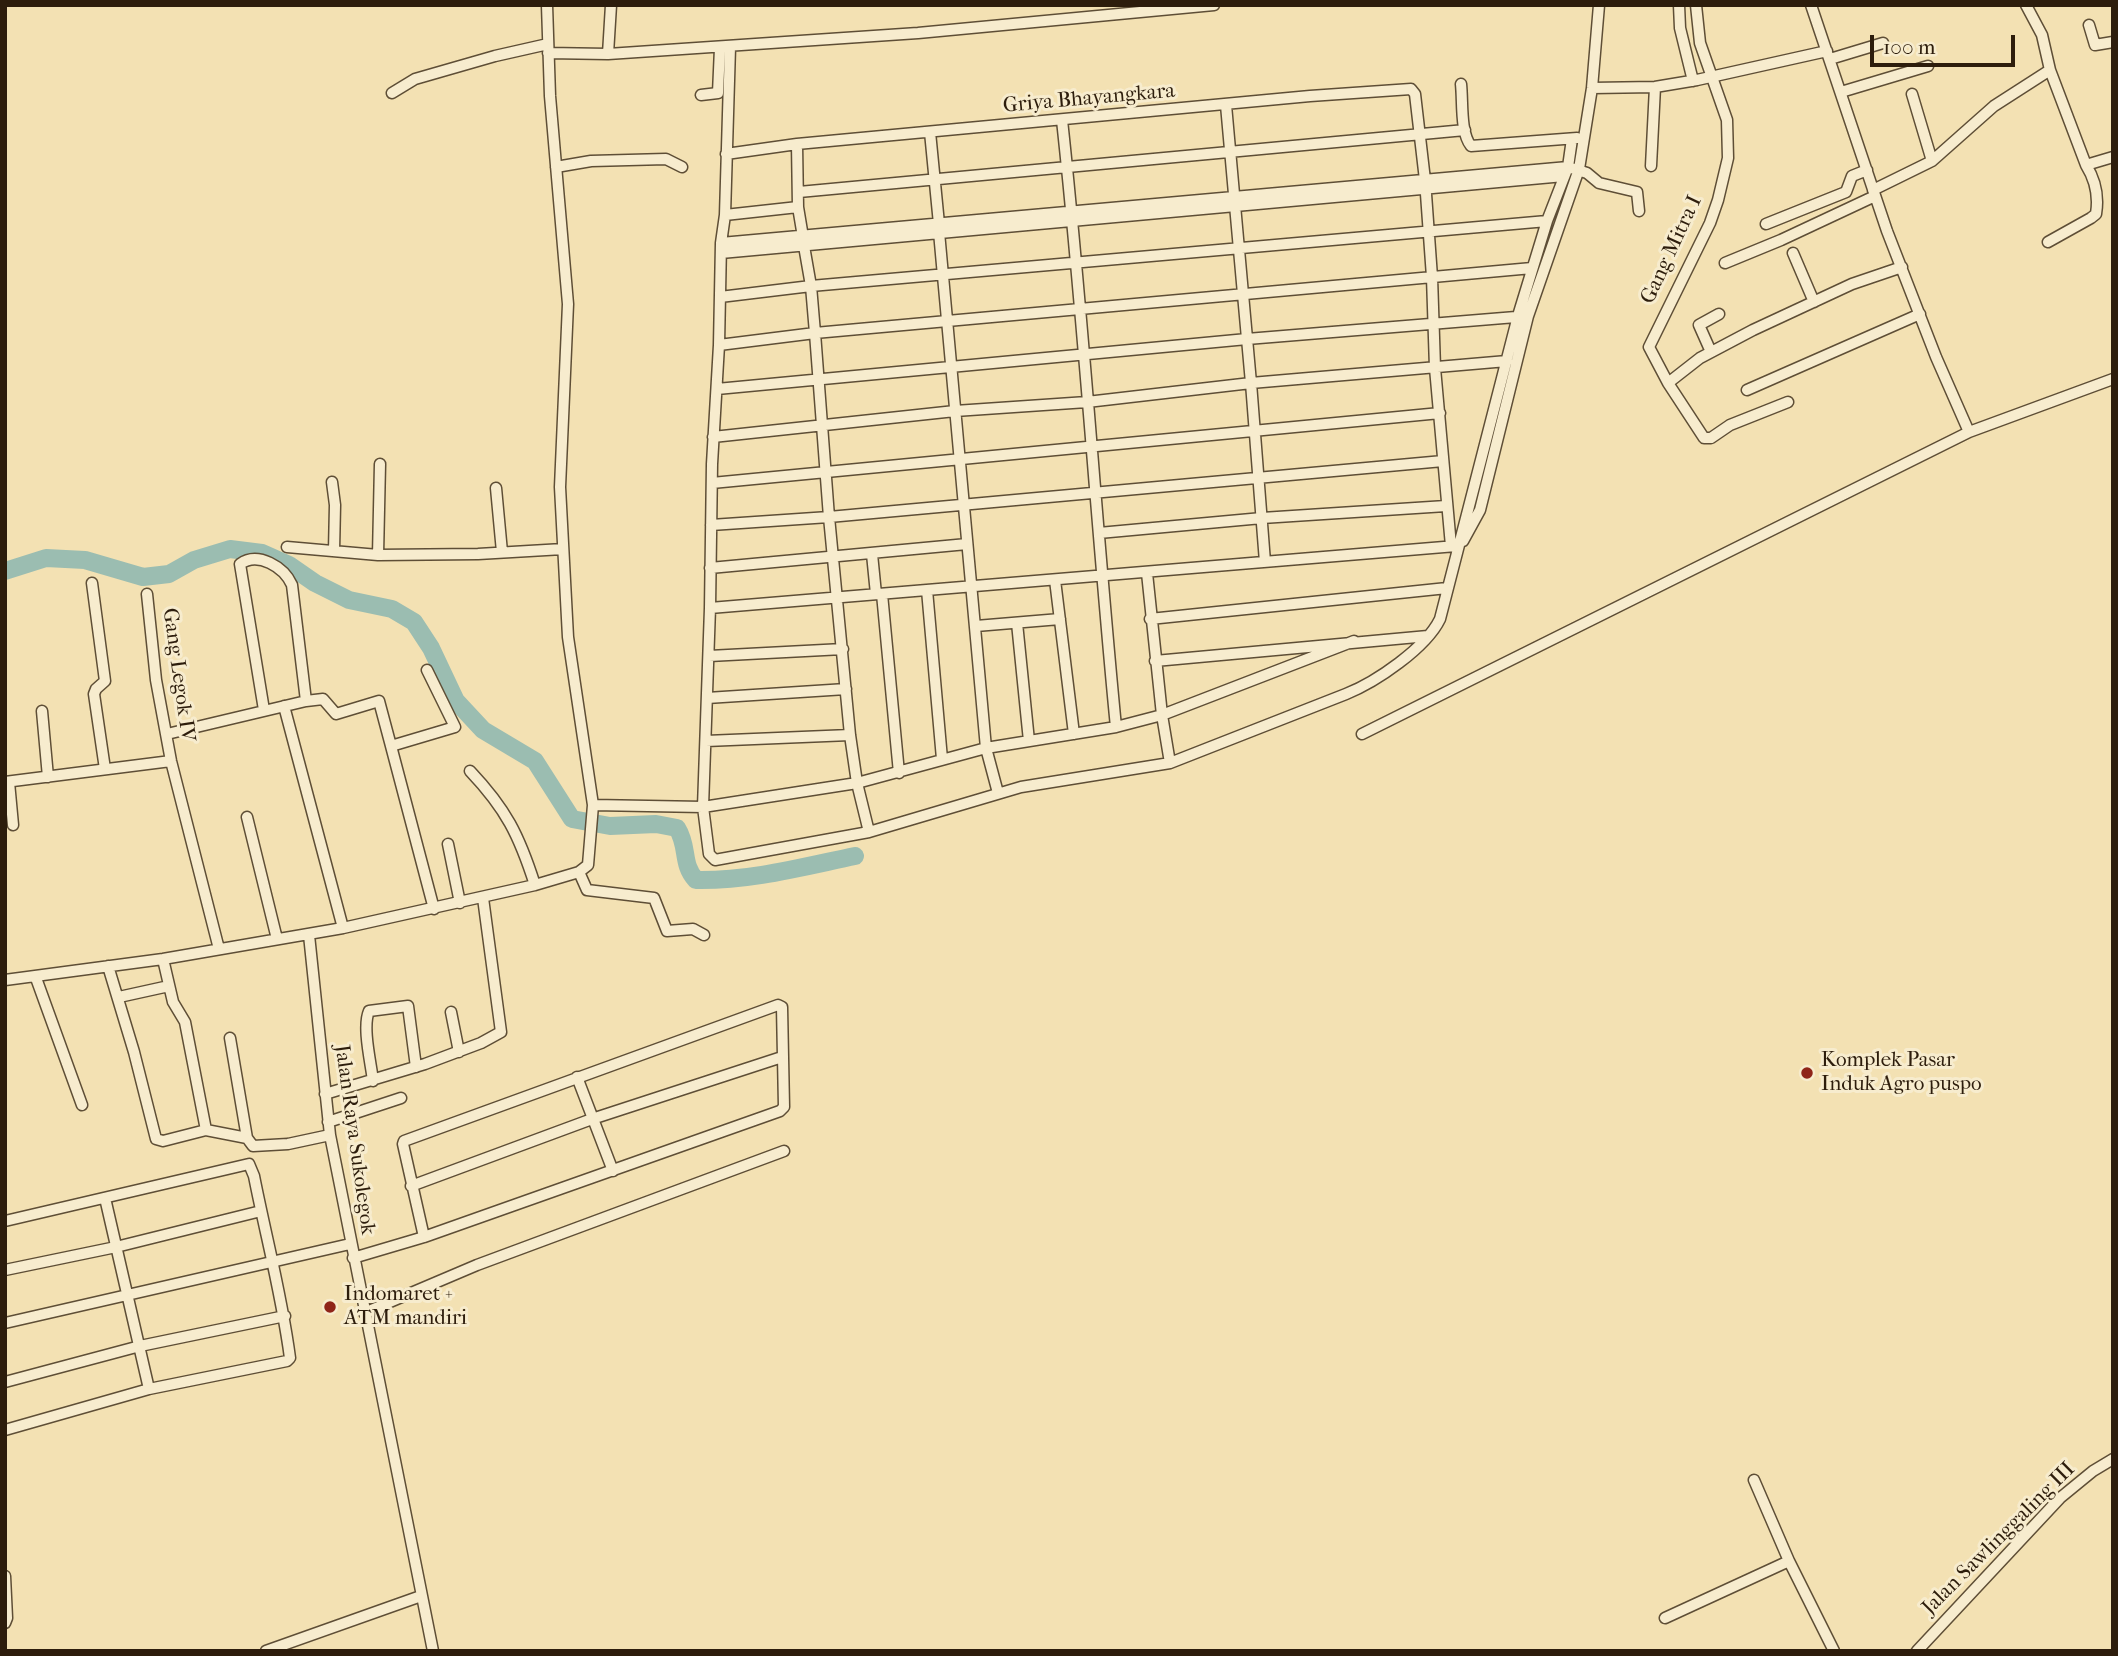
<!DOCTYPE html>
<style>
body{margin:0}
#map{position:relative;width:2118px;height:1656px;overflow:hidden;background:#f3e1b3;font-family:"IM FELL French Canon",serif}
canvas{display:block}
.frame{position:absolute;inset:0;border:7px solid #2d1d0c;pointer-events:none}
.scale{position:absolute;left:1870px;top:35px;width:145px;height:32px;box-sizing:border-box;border:4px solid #2d1d0c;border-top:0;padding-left:9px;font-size:21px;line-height:24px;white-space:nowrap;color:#2d1d0c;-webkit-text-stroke:5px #f7ecce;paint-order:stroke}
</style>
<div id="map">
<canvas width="2118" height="1656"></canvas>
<div class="frame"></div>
<div class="scale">100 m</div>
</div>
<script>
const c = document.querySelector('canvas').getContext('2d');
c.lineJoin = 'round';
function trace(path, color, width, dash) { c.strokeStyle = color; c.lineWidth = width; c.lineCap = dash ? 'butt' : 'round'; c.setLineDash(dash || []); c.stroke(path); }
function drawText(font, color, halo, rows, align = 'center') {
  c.font = font + ' "IM FELL French Canon",serif'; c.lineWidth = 6; c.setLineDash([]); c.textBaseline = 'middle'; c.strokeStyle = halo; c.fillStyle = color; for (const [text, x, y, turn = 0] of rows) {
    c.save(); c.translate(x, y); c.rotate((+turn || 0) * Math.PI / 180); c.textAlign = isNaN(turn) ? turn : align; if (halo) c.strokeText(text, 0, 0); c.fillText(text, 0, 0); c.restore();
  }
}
trace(new Path2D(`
 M5 571 46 558 85 560 143 577 169 574 194 560 230 549 262 553 289 565 315 583 349 600 392 609 414 622 431 648 456 701 483 730 535 761 572 819 610 826 656 824 677 828C689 847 681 864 696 880 750 881 802 867 855 856`), '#9bbdb1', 18);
const minor = new Path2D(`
 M1679 5 1680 28 1693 81
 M1696 5 1700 43 1727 120 1728 158 1718 200 1710 223 1649 347 1668 383 1704 438H1711L1730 425 1788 402
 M1811 5 1887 231 1936 357 1969 432
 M2026 5 2042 35 2050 70 2086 165C2096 181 2099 196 2096 214L2091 218 2048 242
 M2089 25 2095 45 2113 42
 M730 47 725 215 721 243 719 345 712 464 710 608 703 807 709 854 715 860 869 832 1021 787 1170 763 1346 694C1376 682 1426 648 1440 619L1518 316 1547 221 1568 167 1572 139
 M548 53 608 54 611 5
 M608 54 918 33 1214 5
 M1830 59 1883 43
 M1461 84C1463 102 1460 132 1471 146L1577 138
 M1592 88 1655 87 1697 80 1827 51
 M1841 92 1928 66
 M392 93 415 79 495 56 548 44
 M1912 94 1932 161
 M701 95 718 93 720 48
 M1226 105 1251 383 1265 562
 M1062 120C1084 322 1096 524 1116 727
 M930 132 939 224
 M797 144 798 207 803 237
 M726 154 797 144 1310 96 1411 89 1415 94 1425 180 1432 277 1435 368 1451 546
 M2086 165 2113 157
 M1651 166 1655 87
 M556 167 591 161 666 159 682 167
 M1873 190 1932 161 1994 106 2050 70
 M799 192 1465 130
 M725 215 798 207
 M1766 224 1846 192 1852 176 1867 170
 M939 232 986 748 998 793
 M721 243 1568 167 1587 173 1599 183 1637 192 1639 211
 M804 246 811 286 815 333 829 517 850 735 857 783 869 832
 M721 253 1564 176
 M1793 253 1814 302
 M1725 263 1781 240 1875 196
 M720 297 811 286 1547 221
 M719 345 815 333 1532 268
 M1711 352 1699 325 1719 314
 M1668 383 1700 358 1753 330 1852 284 1902 267
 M717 389 1247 339 1528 316
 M1747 390 1920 314
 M713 437 955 411 1087 402 1251 383 1507 361
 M332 482 335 505 334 551
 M712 483 1440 413
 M496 488 502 552
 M711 525 829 517 1443 461
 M1099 533 1262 518 1446 506
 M1463 541 1480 510 1528 316 1579 169 1592 88 1599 5
 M287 547 378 555 478 554 563 549
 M872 554 876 594
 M378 555 380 464
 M710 568 967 544
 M1147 573 1162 715 1170 763
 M1055 580 1074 734
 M92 583 105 681 96 689 94 694 105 769
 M927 590 942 759
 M147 594 156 680 171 761 219 949
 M882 594 899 773
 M710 608 1456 546
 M1150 619 1447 588
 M1017 623 1029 741
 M976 626 1060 619
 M709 656 843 649
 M1155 661 1428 636
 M427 670 455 727 391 746 434 909
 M707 698 846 689
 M284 706 343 928
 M264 710 240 564C258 551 284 567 292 585L306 701
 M42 711 48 777
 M167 734 306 701 323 699 336 714 379 701 391 746
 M1362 734 1969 432 2113 379
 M706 741 850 735
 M470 771C506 809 519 835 535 885
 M5 782 171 761
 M9 782 13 825
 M593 805 703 807 857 783 986 748 1116 727 1162 715 1354 641
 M247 817 277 939
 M448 844 460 903
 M579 872 587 890 654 898 667 931 693 929 704 935
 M309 935 330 1135 433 1651
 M163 959 173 1002 185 1022 206 1130
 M108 966 134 1052 156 1139 163 1141 206 1130 247 1138 230 1038
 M36 978 82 1105
 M5 980 163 959 343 928 535 885 579 872 588 865 593 805 568 637 560 487 568 304 550 96 547 5
 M119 997 169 986
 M451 1012 459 1052
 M577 1077 613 1171
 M373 1081C371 1063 362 1027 369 1011L408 1006 416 1067
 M325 1094 425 1064 481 1043 501 1032 483 898
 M328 1122 401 1098
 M247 1138 253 1146 288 1144 330 1135
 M411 1186 592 1119 782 1057
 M105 1198 149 1389
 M5 1221 249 1164 254 1176C266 1237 282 1296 290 1358L287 1361 149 1389 5 1430
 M353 1258 424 1237 780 1111 784 1107 782 1007 778 1005 404 1141 403 1144 424 1237
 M5 1270 116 1247 261 1211
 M364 1313 477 1265 784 1151
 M5 1323 350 1244
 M5 1382 140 1346 285 1316
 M1754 1480 1789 1561 1834 1651
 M5 1576 7 1618 5 1623
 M1665 1618 1789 1561
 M266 1651 421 1596
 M1917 1651 2060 1498 2093 1471 2113 1459`);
trace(minor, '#5e4e36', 13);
trace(minor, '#f7ecce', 10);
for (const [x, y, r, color] of [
 [1807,1073,7,"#8f2418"],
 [330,1307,7,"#8f2418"]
]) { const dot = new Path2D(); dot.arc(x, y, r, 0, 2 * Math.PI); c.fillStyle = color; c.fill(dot); trace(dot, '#f7ecce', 2.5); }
drawText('21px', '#2d1d0c', '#f7ecce', [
 ["Griya Bhayangkara",1089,99,-5],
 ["Gang Mitra I",1672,250,-65],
 ["Gang Legok IV",178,675,82],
 ["Jalan Raya Sukolegok",354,1140,82],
 ["Jalan Sawlinggaling III",1999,1539,-45]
]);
drawText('21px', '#2d1d0c', '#f7ecce', [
 ["Komplek Pasar",1821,1061],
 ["Induk Agro puspo",1821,1085],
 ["Indomaret +",344,1295],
 ["ATM mandiri",344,1319]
], 'left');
</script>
